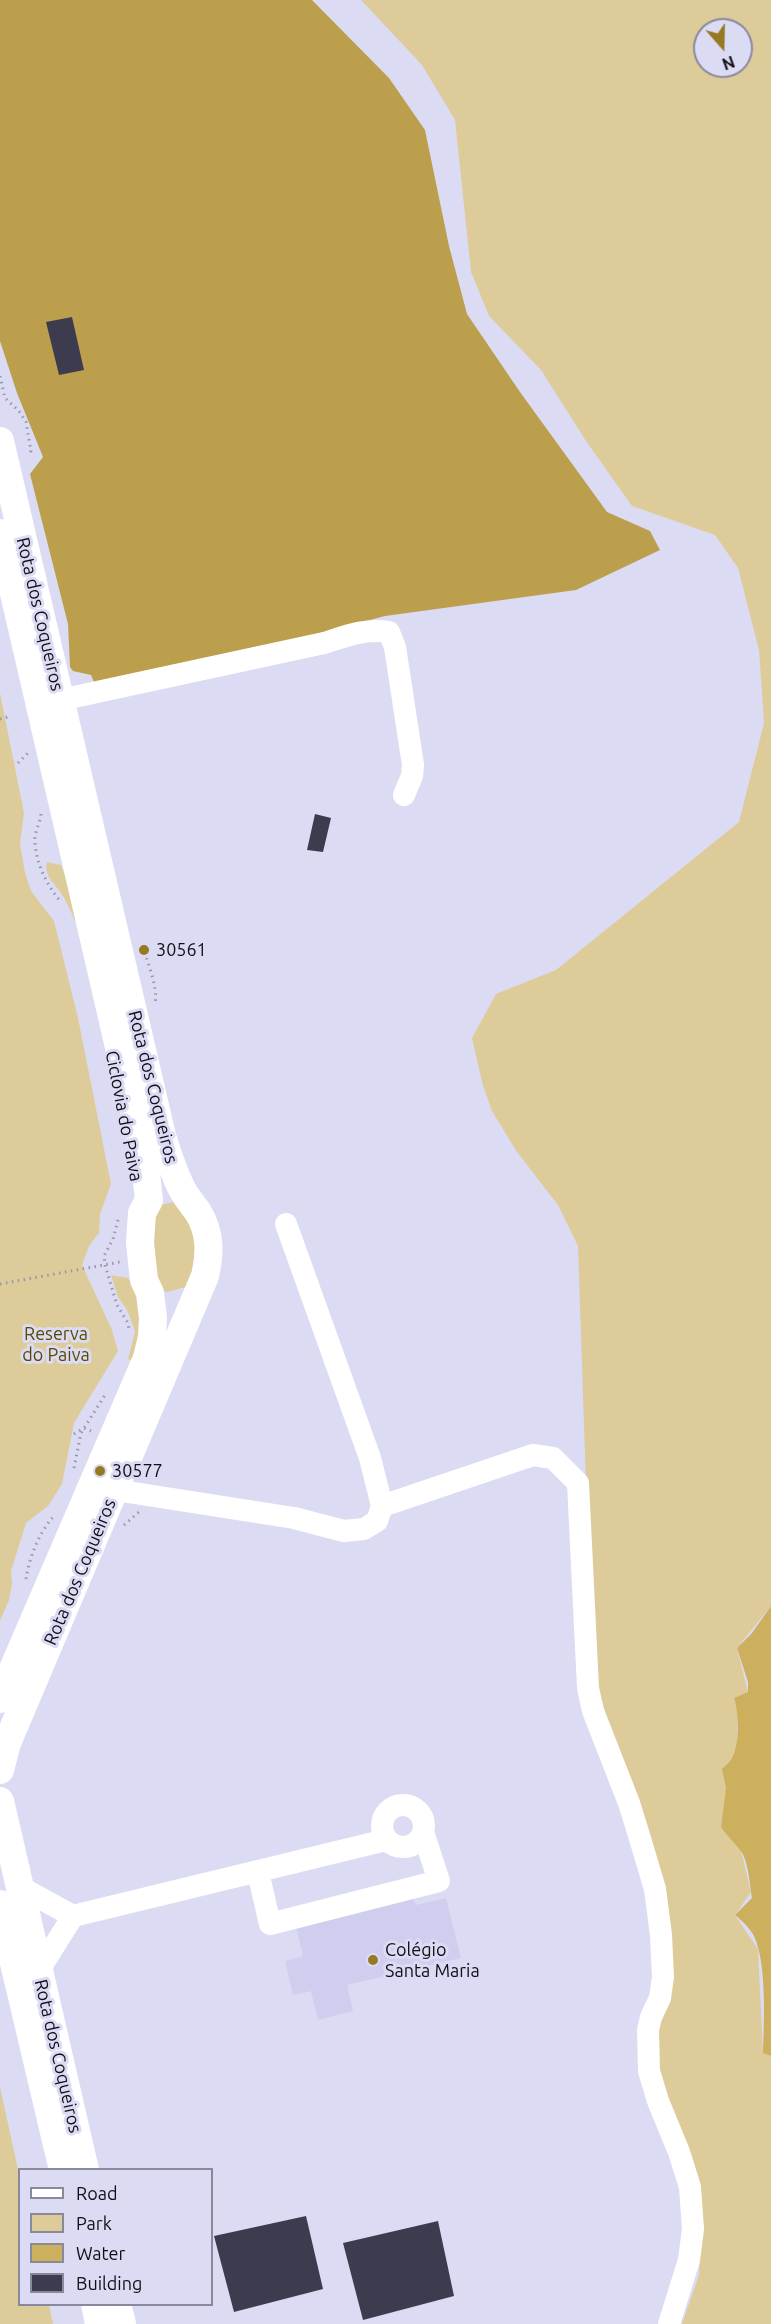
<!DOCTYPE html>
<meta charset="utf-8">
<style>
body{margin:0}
#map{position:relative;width:771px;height:2324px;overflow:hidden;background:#dcdbf4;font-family:Ubuntu,sans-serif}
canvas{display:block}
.legend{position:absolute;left:18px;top:2168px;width:195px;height:138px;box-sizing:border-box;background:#dcdbf4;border:2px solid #8a899c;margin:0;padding:8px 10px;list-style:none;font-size:18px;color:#100f17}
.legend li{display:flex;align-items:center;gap:12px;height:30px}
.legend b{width:30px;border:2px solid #8a899c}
.north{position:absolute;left:693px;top:18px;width:60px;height:60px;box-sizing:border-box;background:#dcdbf4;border:2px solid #8a899c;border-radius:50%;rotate:160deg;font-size:16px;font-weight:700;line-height:24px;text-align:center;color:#100f17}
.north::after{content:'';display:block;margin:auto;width:21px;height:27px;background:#957a21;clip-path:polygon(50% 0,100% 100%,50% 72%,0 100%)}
</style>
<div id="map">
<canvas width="771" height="2324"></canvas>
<ul class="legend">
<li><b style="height:8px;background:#fff"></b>Road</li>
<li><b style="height:16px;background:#ddcc9a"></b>Park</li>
<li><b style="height:16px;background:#ccb05e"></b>Water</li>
<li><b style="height:16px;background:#3d3c4f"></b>Building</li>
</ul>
<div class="north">N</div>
</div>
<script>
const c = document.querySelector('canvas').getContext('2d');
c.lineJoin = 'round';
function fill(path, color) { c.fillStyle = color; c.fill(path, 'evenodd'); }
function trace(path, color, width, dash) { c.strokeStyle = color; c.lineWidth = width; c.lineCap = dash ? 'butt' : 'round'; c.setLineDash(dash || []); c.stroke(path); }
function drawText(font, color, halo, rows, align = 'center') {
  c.font = font + ' Ubuntu,sans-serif'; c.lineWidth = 6; c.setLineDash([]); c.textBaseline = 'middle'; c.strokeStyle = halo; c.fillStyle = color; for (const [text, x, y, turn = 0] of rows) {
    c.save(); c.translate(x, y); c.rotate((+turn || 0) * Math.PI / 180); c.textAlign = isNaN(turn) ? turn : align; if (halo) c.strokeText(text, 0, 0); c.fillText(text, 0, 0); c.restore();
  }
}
fill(new Path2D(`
 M413 1898 416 1905 446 1898 461 1958 347 1985 353 2011 318 2020 311 1991 293 1995 285 1961 303 1956 296 1927Z`), '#cfceee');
fill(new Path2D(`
 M361 0H771V1606L737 1648 748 1692 734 1698 738 1711 737 1738 741 1850 751 1892 735 1915 758 1949 763 2053 771 2056V2324H682L699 2275 701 2222 658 2067 656 2033 671 1999 606 1715 598 1688 586 1484 578 1246 558 1205 517 1152 492 1111 483 1086 472 1038 496 994 556 970 739 822 764 723 759 650 738 568 715 535 632 506 586 441 541 370 489 316 471 272 455 120 422 65ZM705 30H741V66H705Z
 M0 693 24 813 20 844 25 873 31 891 54 921 78 1018 111 1184 100 1214 99 1233 89 1246 82 1265 112 1330 118 1351 74 1423 62 1484 48 1506 26 1523 11 1571 12 1584 9 1600 0 1621Z
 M47 862 61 865 70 889 76 923C72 914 68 905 63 896 57 885 43 877 47 862Z
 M174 1202 184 1206 202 1265 186 1287 167 1292 156 1288 149 1216 160 1205Z
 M111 1275 128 1278C149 1310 140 1327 133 1361L128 1359 135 1331 127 1310 118 1297Z
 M0 2087 19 2174 20 2304 49 2305 53 2324H0Z`), '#ddcc9a');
fill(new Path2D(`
 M0 0H312L389 78 425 130 449 246 467 314 520 392 607 512 650 531 660 550 576 590 385 616 107 689 96 687 91 675 73 671 70 667 68 624 30 474 43 457 17 393 0 341Z`), '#bb9f4d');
fill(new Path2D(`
 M771 1606V2056L763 2053C764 2022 767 1964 754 1936 749 1927 743 1922 735 1915L752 1898C750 1886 748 1858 740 1850 734 1842 727 1836 721 1827L726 1788 722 1769C725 1766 730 1762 732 1758 740 1744 739 1713 734 1698L748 1692V1682L737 1648 752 1633Z`), '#ccb05e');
fill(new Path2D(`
 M72 317 84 370 59 375 46 322Z
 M315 814 331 818 323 852 307 850Z
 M306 2216 323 2289 234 2312 214 2236Z
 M438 2221 454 2296 363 2320 343 2243Z`), '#3d3c4f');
trace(new Path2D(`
 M0 376 5 398 19 411 26 422 31 451 27 455
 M0 719 8 717
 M18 763 29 752
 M41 814C40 823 34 833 35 842 36 863 47 886 61 902
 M143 947C148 965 158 986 155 1004
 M118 1220 113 1239 104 1256 105 1265 117 1305 128 1323 129 1329
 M0 1284 120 1262
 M74 1434 84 1428 91 1431
 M74 1468 81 1433 105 1395
 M124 1525 139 1512
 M26 1579C29 1558 39 1533 53 1517`), '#9796aa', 3, [1.5, 4.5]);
trace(new Path2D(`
 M60 700 324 643C346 636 366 628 389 632L395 647 413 765 412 776 404 795
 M115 1490 294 1518 344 1531 364 1529 377 1521 382 1506 370 1458 286 1224
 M382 1506 533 1455 553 1458 578 1483 588 1688 593 1711 629 1803 638 1832 655 1889 661 1935 663 1977 660 1998 651 2017 648 2030 649 2071 658 2101 679 2152 690 2187 693 2229 689 2260 669 2324
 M382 1826a21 21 0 1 1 42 0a21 21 0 1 1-42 0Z
 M258 1872 270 1924 439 1881 423 1832
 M18 1886 73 1916 386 1840
 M39 1970 73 1916`), '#fff', 22);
trace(new Path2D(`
 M0 441 162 1136C168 1154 173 1172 182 1189 186 1197 193 1205 198 1212 211 1233 210 1254 205 1276L7 1743 0 1770
 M0 533 144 1155 149 1200 142 1213 140 1243 144 1280 150 1293 153 1318 152 1337 147 1358 0 1699
 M0 1801 85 2170
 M0 1904 63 2170
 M95 2304 99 2324
 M117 2304 122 2324`), '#fff', 28);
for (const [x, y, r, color] of [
 [144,950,6,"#957a21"],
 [100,1471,6,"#957a21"],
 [373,1960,6,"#957a21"]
]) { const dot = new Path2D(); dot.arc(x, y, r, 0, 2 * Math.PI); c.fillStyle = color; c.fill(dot); trace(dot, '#dcdbf4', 2); }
drawText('18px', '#100f17', '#dcdbf4', [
 ["Rota dos Coqueiros",40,614,77],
 ["Rota dos Coqueiros",153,1087,76],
 ["Ciclovia do Paiva",124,1116,79],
 ["Rota dos Coqueiros",80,1572,-67],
 ["Rota dos Coqueiros",58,2056,77]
]);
drawText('18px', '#100f17', '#dcdbf4', [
 ["30561",156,950],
 ["30577",112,1471],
 ["Colégio",385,1950],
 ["Santa Maria",385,1971]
], 'left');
drawText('18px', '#5b4803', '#dcdbf4', [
 ["Reserva",56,1334],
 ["do Paiva",56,1355]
]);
</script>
